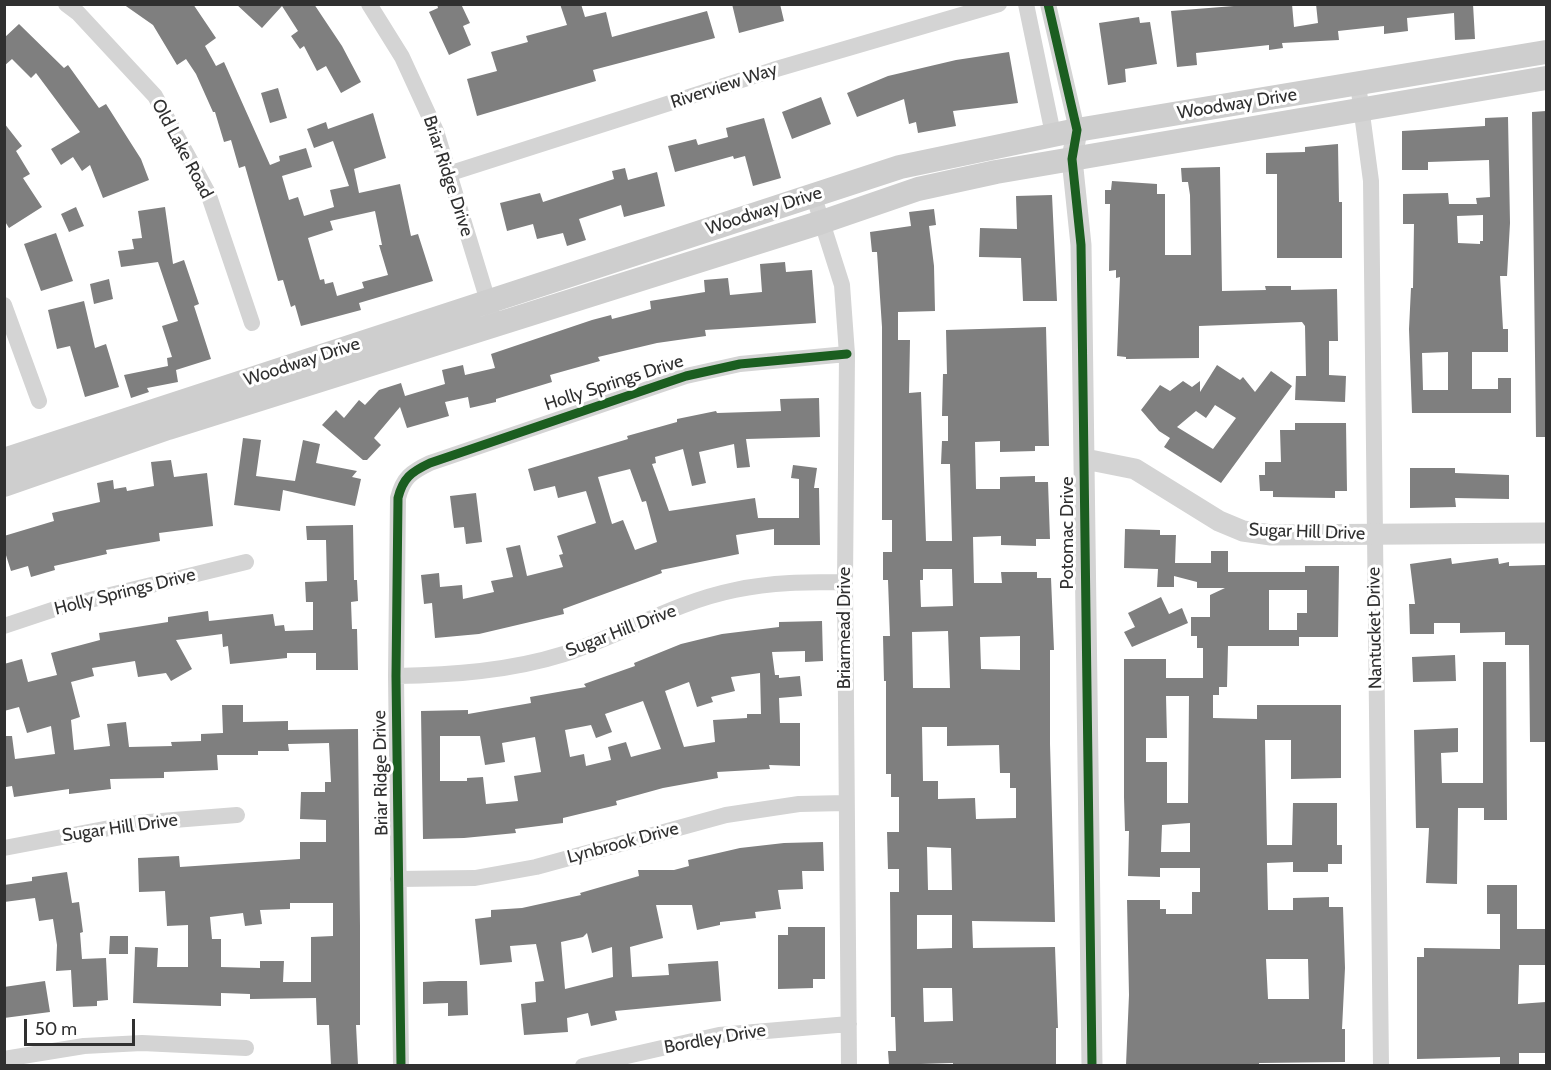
<!DOCTYPE html>
<style>
body{margin:0}
#map{position:relative;width:1551px;height:1070px;overflow:hidden;background:#fff;font-family:Cabin,sans-serif}
canvas{display:block}
.frame{position:absolute;inset:0;border:6px solid #303030;pointer-events:none}
.scale{position:absolute;left:24px;top:1019px;width:111px;height:27px;box-sizing:border-box;border:3px solid #303030;border-top:0;padding-left:8px;font-size:18px;line-height:21px;white-space:nowrap;color:#303030;-webkit-text-stroke:4px #fff;paint-order:stroke}
</style>
<div id="map">
<canvas width="1551" height="1070"></canvas>
<div class="frame"></div>
<div class="scale">50 m</div>
</div>
<script>
const c = document.querySelector('canvas').getContext('2d');
c.lineJoin = 'round';
function fill(path, color) { c.fillStyle = color; c.fill(path, 'evenodd'); }
function trace(path, color, width, dash) { c.strokeStyle = color; c.lineWidth = width; c.lineCap = dash ? 'butt' : 'round'; c.setLineDash(dash || []); c.stroke(path); }
function drawText(font, color, halo, rows, align = 'center') {
  c.font = font + ' Cabin,sans-serif'; c.lineWidth = 6; c.setLineDash([]); c.textBaseline = 'middle'; c.strokeStyle = halo; c.fillStyle = color; for (const [text, x, y, turn = 0] of rows) {
    c.save(); c.translate(x, y); c.rotate((+turn || 0) * Math.PI / 180); c.textAlign = isNaN(turn) ? turn : align; if (halo) c.strokeText(text, 0, 0); c.fillText(text, 0, 0); c.restore();
  }
}
fill(new Path2D(`
 M123 4H193L216 38 205 46 216 66 224 62 270 165 280 161 279 156 306 148 312 167 282 176 289 200 298 197 304 216 334 207 330 190 349 186 333 141 314 148 307 129 326 122 328 129 373 113 386 158 354 169 359 193 400 184 411 236 418 234 433 281 359 303 361 310 301 326 295 305 291 307 283 280 278 281 245 166 239 168 231 140 224 142 215 112H213L196 74 186 59 177 65 153 25ZM375 211 382 245H379L388 275 362 282 364 288 337 296 333 282 325 284 324 279 320 280 308 238 333 230 330 221Z
 M236 4H314L342 46 361 82 341 93 326 66 317 71 304 46 300 49 291 36 298 31 282 6 262 28Z
 M437 4H461L470 23 463 26 471 45 449 55 429 12 438 8Z
 M560 4H581L585 17 606 12 612 37 707 11 715 38 593 70 596 81 477 116 467 79 497 71 491 52 528 42 526 36 567 25Z
 M732 4H780L784 21 739 33Z
 M1259 4H1292L1294 27 1318 23 1316 4H1473L1475 39 1455 40 1454 13 1407 18 1408 31 1384 34V26L1338 31 1339 40 1282 43 1283 48 1269 50V45L1196 53 1197 65 1177 67 1171 11Z
 M1139 17 1140 23 1150 22 1157 64 1125 69 1126 82 1108 85 1099 23Z
 M19 24 64 68 68 65 99 108 106 104 141 159 149 180 103 198 90 165 82 171 73 157 61 165 51 149 80 132 36 73 31 78 12 59 4 66V38Z
 M1009 52 1018 103 953 111 956 126 918 133 916 122 909 124 904 99 857 117 847 93 888 76 956 60Z
 M278 88 287 118 270 123 261 93Z
 M821 97 831 124 792 139 782 112Z
 M1546 111V437H1536L1532 112Z
 M1508 117 1510 223 1507 276H1500L1503 329H1508V352H1472V389H1498V378H1511V413H1412L1409 329 1411 288H1413L1414 224H1403V194L1448 193 1449 204H1477L1476 198 1490 197 1489 160 1428 162V170H1402V131L1485 126V118ZM1483 215V241H1480V244L1458 243 1457 216ZM1448 352V390H1423L1422 353Z
 M764 118 781 178 753 186 745 156 734 159 733 156 675 172 668 146 696 139 698 145 728 137 726 128Z
 M4 123 22 146 16 151 30 174 23 178 42 207 9 228 4 220Z
 M1338 144 1339 202H1342V258H1277V174H1266V153L1305 152V147Z
 M1220 167 1222 291 1266 290 1265 286H1291V290L1337 289 1338 341H1329V375L1346 376 1345 402 1295 400 1296 376H1306L1305 326 1302 322 1199 326V358L1126 359V357L1117 356 1120 277 1116 278V270L1109 271 1110 204H1105V190H1111L1112 181 1157 184V194H1165V255H1191L1190 195 1188 182H1182L1181 168Z
 M625 168 628 180 657 172 665 206 624 217 621 205 579 219 586 240 567 246 563 233 537 239 533 224 507 231 500 203 540 193 543 202 614 179 612 171Z
 M1052 195 1057 301H1023L1021 258 979 257 980 228 1017 229 1016 196Z
 M76 207 84 226 69 232 61 214Z
 M165 207 173 264 184 260 199 304 194 306 211 359 176 370 178 382 147 388 149 392 131 398 124 375 168 366 167 358 172 357 162 326 178 321 158 262 121 267 118 251 134 249 132 239 142 238 138 211Z
 M934 209 936 225 929 226 934 266 935 311 898 312V340H910L909 393 921 392 926 541H952L950 464H941L942 441H948V416H942L943 374H947L946 330 1046 327 1049 446H1035V451L1000 452V441L975 442 976 489H1000V477L1035 476V482H1048L1050 539H1036V546L1001 545V536L973 537 974 583H1002L1001 572H1037V578H1051L1054 650H1050V744L1055 922 972 921 973 948 1055 947 1058 1028H1056V1065H953V1063L889 1065 888 1051H896L895 1017H891L890 892H899V869H888L887 832H899V797H891V774H886V681H884L883 636H890L888 580H883V552H892V520H882V327L877 252H872L870 232 911 226 909 212ZM923 569H952L953 606 921 607 920 580H923ZM948 631 950 688H913L912 632ZM1020 636V670L981 669 980 637ZM922 727H947V746L999 745 1000 773H1010V788H1016V818L976 819 975 798 938 799V781H923ZM927 847 951 848 952 890H928ZM917 915H952V948L917 949ZM923 988H952L953 1021 924 1022Z
 M56 233 73 281 41 291 24 244Z
 M785 262 786 272 812 270 816 323 705 330 706 336 657 343 598 357 600 361 550 375 552 382 496 399V402L470 408 468 397 445 402 449 416 407 428 400 407 374 438 381 445 367 460H363L322 425 336 410 344 418 359 400 365 405 379 390 401 383 405 396 445 384 442 370 463 365 465 375 495 368 491 354 592 320 611 315 612 319 651 309 650 301 705 292 704 280 728 278 730 295 762 292 760 264Z
 M109 279 113 299 94 304 90 284Z
 M84 301 95 348 106 344 119 387 85 397 70 346 57 349 48 310Z
 M1217 365 1240 380 1243 377 1255 392 1271 371 1292 386 1221 483 1164 447 1170 438 1159 431 1141 410 1160 385 1170 391 1183 381 1192 387 1200 381V392ZM1215 405 1236 418 1213 449 1177 427 1196 411 1206 418Z
 M819 398 820 437 746 439 750 467 737 468 734 444 699 452 706 483 692 486 683 449 655 457 656 463 652 464 669 511 755 498 758 518H799V479L791 478 793 465 817 468 814 488H819L820 545H774V529L736 535 739 554 661 570 662 573 563 609 564 614 479 634 435 638 432 603 424 604 421 575 439 573 440 587 462 585 463 599 494 592 491 581 513 577 506 548 520 545 527 576 563 567 559 555 563 554 557 536 596 523 586 491 558 498 555 486 534 491 528 469 628 439 627 436 677 422V419L716 411 717 413 781 411 780 399ZM630 469 642 502 646 501 657 542 635 550 623 520 612 524 598 477Z
 M1295 423H1346L1347 491H1335V498L1273 497V491H1260L1259 475H1265V462H1281L1280 430H1295Z
 M243 438 261 440 256 476 295 481 303 440 320 444 316 463 357 471 352 477 361 479 355 506 283 490 280 511 234 505Z
 M171 460 174 477 207 473 213 526 159 533 160 541 106 550 107 554 54 566 55 570 31 577 28 566 11 571 4 549V536L54 521 52 513 100 502 97 483 113 480 114 489 126 487 127 491 154 486 151 462Z
 M1410 468H1455V473L1509 475V499L1455 498 1456 507 1410 508Z
 M476 493 482 542 466 544 464 527 454 528 450 496Z
 M353 525 354 580H357L358 601 351 602 352 629H357L358 670H316V653H287V658L230 664 228 646 223 647 222 634 176 640 192 669 171 681 166 673 138 677 135 661 92 668 94 676 71 682 80 717 71 720 74 750 110 746 107 724 126 722 129 747 172 746 171 742 201 741V734L223 733 222 705H243V722L288 721V730L358 729 360 926V1025H356L358 1065H331L329 1025H317L316 998 250 999V994L221 993V1006L133 1003 135 947 158 948 157 967H188V925L167 926 165 891 139 892 138 858 179 856 180 867 300 859V842H326V820L300 819 301 792H325V782H331L329 743 288 744 289 751H258V755H217L218 770 164 772V778L110 779 111 789 69 794V789L14 797 12 786 6 787 4 736H12L15 759 55 754 51 726 27 733 19 707 4 711V664L22 659 28 682 57 675 51 653 100 640 99 633 168 622V617L208 611 209 621 273 614 275 626 284 625 285 631 313 630V602H306L305 582 327 581 326 540H307L306 526ZM290 903H333V936L311 937V982H283L284 961H260V968L221 967V939H212L210 917 243 913 245 926 262 924 260 910 290 909Z
 M1125 529 1160 530V535H1176L1175 563H1211V551H1228V572H1305V566H1339L1338 637H1299V646H1228L1227 687H1219V695H1213V718L1257 719V705H1341V778L1291 779V740H1265L1267 845H1292L1293 803H1337V845H1342V864H1328V872H1293V862L1267 863 1268 910H1293V898L1329 897V907H1343L1345 968 1342 1029H1345V1062L1259 1063V1065H1126L1129 995 1127 900H1160V909H1166V914H1192V892H1200V868H1160V877L1128 876 1129 831H1125L1124 797V659H1166V678H1203V648H1197V636H1191V617H1210V595L1225 588H1197V582L1174 576V587H1157L1158 569 1124 568ZM1269 590H1307V613H1297V630H1269ZM1166 696H1189L1188 803H1167V762H1146V738H1167ZM1190 823V852H1161L1162 825ZM1266 959H1308L1309 999H1268Z
 M1451 558 1452 564 1498 558 1499 564 1509 562V566L1546 565V742H1530L1529 645H1505V632L1460 633V623H1434V634H1410L1409 604H1415L1410 564Z
 M1161 597 1169 614 1182 608 1188 623 1132 647 1124 632 1135 627 1128 613Z
 M822 621 823 661 805 662V651L772 652 775 675H779V678L800 676 802 696 779 698 780 723H800V766L769 765 770 769 717 772 718 778 663 788 616 801 617 805 563 818V823L515 829 516 833 464 838 423 839 421 711 468 710V714L531 703 530 697 586 687 584 684 635 666 634 663 681 644 722 634 779 627V622ZM760 673 761 714H747V718L713 720 715 742 684 747 665 691 689 682 697 707 713 702 711 697 735 691 731 677ZM643 701 661 749 631 757 626 742 608 747 611 760 586 766 584 754 570 757 565 730 591 725 596 738 612 732 605 714ZM440 736H480L485 765 505 762 502 743 535 737 541 772 514 776 518 801 486 804 483 777 467 778V781H440Z
 M1455 655 1456 681 1413 682 1412 657Z
 M1483 662H1506L1507 820H1484V808H1458L1457 884 1426 883 1429 828H1416L1414 730 1458 728V752L1441 753 1442 783H1483Z
 M823 842 824 871H802L803 889 778 890 781 909 755 912 756 918 720 922V925L697 930 692 905H656L663 938 630 947 632 977 669 975 668 964 718 961 721 1001 615 1011 617 1020 591 1026 588 1013 567 1018 568 1032 524 1035 521 1004 536 1002 535 982 544 981 536 944 510 946 512 962 480 965 475 919 491 917V910L522 908 581 895 580 893 639 876 638 870H674L689 866 688 860 740 848 784 843ZM587 933 592 953 612 947 613 977 565 989 561 942 583 937Z
 M67 872 72 903 79 902 83 932 80 933 82 959 106 958 108 1000 97 1001V1006L73 1007 71 970 56 971 57 945 53 919 39 921 35 898 4 902V885L32 881V877Z
 M1487 885H1517V929H1546V965H1519L1518 1004 1546 1002V1053H1519V1065H1500V1057L1417 1059V957H1424V948L1500 949V914H1487Z
 M788 927H825V979H813V988L778 989V935H788Z
 M110 936H128V954H109Z
 M45 981 50 1012 4 1018V987Z
 M439 981H467L468 1015 448 1016V1003L423 1004V982Z`), '#7f7f7f');
trace(new Path2D(`
 M66 4 78 13 155 96 208 193 252 323
 M369 4 402 57 436 131 491 311
 M1026 4 1053 134
 M1048 4 1077 130
 M1358 84 1371 181 1381 1066
 M451 173 773 70 999 4
 M813 194 842 285 847 354 845 582 849 1066
 M4 305 39 401
 M4 626 61 607 246 562
 M396 676C452 675 510 671 564 654 622 635 675 602 735 590 772 582 808 582 845 582
 M4 848 136 823 237 815
 M398 879 475 878 536 867 726 815 799 804 846 803
 M4 1059 84 1046 142 1043 246 1048
 M401 1066 396 676 398 498C403 478 411 472 430 463L686 376 740 364 847 354
 M583 1066 719 1035 849 1024`), '#d4d4d4', 16);
trace(new Path2D(`
 M1077 130 1072 159 1081 245 1082 313 1092 1066
 M1085 459 1135 469 1219 521 1243 531 1271 535 1546 533`), '#d4d4d4', 21);
trace(new Path2D(`
 M4 460 900 167 1077 130 1546 52
 M4 485 168 428 822 222 918 189 996 172 1546 78`), '#cecece', 24);
trace(new Path2D(`
 M1048 4 1077 130 1072 159 1081 245 1082 313 1092 1066
 M401 1066 396 676 398 498C403 478 411 472 430 463L686 376 740 364 847 354`), '#1b5e20', 9);
drawText('18px', '#303030', '#fff', [
 ["Riverview Way",724,86,-18],
 ["Woodway Drive",1237,104,-9],
 ["Old Lake Road",182,149,62],
 ["Briar Ridge Drive",448,176,72],
 ["Woodway Drive",764,211,-18],
 ["Woodway Drive",302,362,-18],
 ["Holly Springs Drive",614,383,-18],
 ["Sugar Hill Drive",1307,532,2],
 ["Potomac Drive",1068,533,-90],
 ["Holly Springs Drive",125,592,-14],
 ["Briarmead Drive",845,628,-90],
 ["Nantucket Drive",1375,628,-91],
 ["Sugar Hill Drive",621,631,-21],
 ["Briar Ridge Drive",381,773,-91],
 ["Sugar Hill Drive",120,828,-8],
 ["Lynbrook Drive",623,843,-15],
 ["Bordley Drive",715,1039,-10]
]);
</script>
